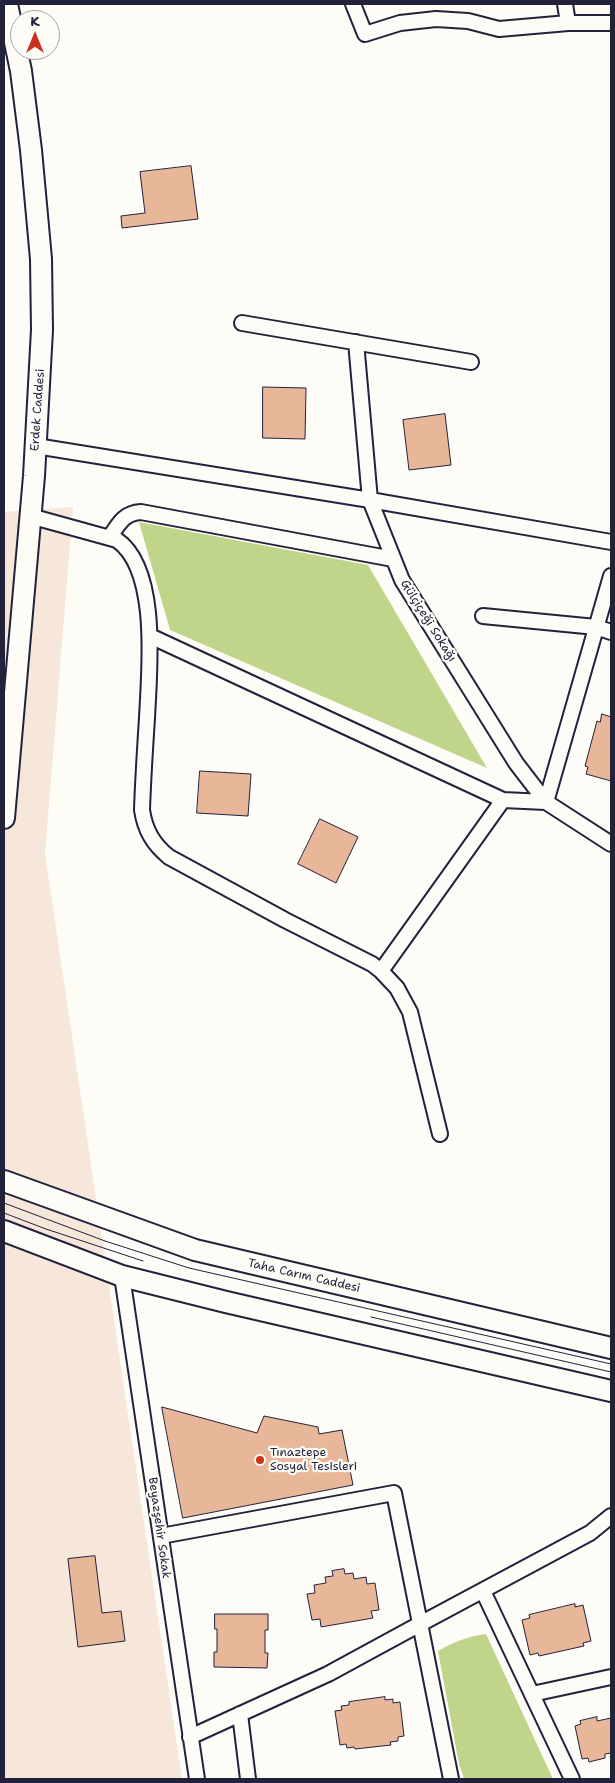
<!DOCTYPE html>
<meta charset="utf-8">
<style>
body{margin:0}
#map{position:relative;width:615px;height:1783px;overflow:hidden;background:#fdfcf7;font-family:"Shantell Sans",sans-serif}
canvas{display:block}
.frame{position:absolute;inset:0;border:5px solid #22223b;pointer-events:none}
.north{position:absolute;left:10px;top:10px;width:50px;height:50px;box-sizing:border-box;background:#fdfcf7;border:1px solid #a5a5ac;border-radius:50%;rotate:0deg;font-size:14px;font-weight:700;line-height:20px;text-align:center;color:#22223b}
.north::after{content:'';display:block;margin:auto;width:18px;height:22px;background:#c8321e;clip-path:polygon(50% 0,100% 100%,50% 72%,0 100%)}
</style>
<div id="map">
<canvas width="615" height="1783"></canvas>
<div class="frame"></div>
<div class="north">K</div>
</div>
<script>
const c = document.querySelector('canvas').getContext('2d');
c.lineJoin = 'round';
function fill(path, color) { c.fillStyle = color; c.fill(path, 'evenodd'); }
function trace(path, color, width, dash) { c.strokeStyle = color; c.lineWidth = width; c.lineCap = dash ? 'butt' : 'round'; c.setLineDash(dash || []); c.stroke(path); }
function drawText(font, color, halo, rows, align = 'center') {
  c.font = font + ' "Shantell Sans",sans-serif'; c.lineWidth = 4.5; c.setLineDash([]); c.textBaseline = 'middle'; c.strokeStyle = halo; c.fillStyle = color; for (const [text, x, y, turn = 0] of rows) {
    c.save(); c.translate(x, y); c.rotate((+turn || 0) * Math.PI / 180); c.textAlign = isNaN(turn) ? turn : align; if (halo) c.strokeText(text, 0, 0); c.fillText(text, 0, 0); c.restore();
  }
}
fill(new Path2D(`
 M73 507 45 854 182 1779H4V512Z`), '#f7e7db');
fill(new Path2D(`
 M139 522 368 565 487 768 170 630Z
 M486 1634 553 1779H464L459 1764 438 1651C454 1642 468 1636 486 1634Z`), '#c0d58a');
const building = new Path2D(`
 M191 166 198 219 122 228 121 216 145 213 140 172Z
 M263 387 306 388 305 439 263 438Z
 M445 414 451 465 409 470 403 420Z
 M602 714 611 717V781L586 774 588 767 585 766 597 721 600 722Z
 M200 771 251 774 248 816 197 813Z
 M320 819 358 837 336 883 298 864Z
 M162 1407 257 1433 264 1416 318 1427 319 1434 342 1430 353 1485 183 1518Z
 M95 1556 102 1613 121 1611 125 1641 78 1647 68 1559Z
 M344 1569 345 1574 353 1573 354 1579 366 1577 367 1584 375 1583 379 1610 371 1611 373 1618 321 1627 320 1619 312 1620 307 1594 315 1593 314 1585 326 1583 325 1577 333 1576 332 1571Z
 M575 1604V1607L583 1605 591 1641 583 1643 584 1646 539 1656 538 1653 530 1655 522 1620 530 1618 529 1615Z
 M215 1614H268V1630H265V1653H268L267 1668 214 1667V1652H217V1629H215Z
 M385 1697V1700L393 1699V1703L400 1702 404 1736 398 1737V1741L390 1742 391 1745 355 1749 354 1747 347 1748 346 1744 340 1745 335 1711 342 1710 341 1706 349 1705V1702Z
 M597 1717V1721L611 1718V1753L605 1754V1758L589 1762 588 1758 582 1759 575 1726 581 1724 580 1721Z`);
fill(building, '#e8b699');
trace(building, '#22223b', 1);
const street = new Path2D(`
 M353 4 365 34 400 23 436 19 468 21 499 29 568 23H611
 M565 4 568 23
 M242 323 471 362
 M356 342 370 500 402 580 516 763 546 802 611 844
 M36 446 370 500 611 542
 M30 516 117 540C160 570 149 672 147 718 145 749 143 779 142 810 145 830 153 844 169 857L285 920 372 964 381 971 397 988 410 1012 440 1134
 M110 537C119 523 124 513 141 512L393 559
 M483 616 596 627 611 632
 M150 636 503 800 546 802 611 576
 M381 971 503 800
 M122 1276 197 1779
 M161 1536 394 1493 451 1779
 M483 1591 572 1779
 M532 1694 611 1677
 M240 1714 248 1779
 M190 1737 328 1674 420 1624 590 1533 611 1516`);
const secondary = new Path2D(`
 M4 818 34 476 42 330 41 259 31 150 21 71 7 4
 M4 1181 195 1250 611 1348
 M4 1231 122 1276 226 1302 611 1391`);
trace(street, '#22223b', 18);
trace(secondary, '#22223b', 24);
trace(street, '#fdfcf7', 14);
trace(secondary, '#fdfcf7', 20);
trace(new Path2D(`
 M4 1203 105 1241 189 1268 611 1364
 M4 1213 46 1229 143 1261
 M371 1317 611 1372`), '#22223b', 1);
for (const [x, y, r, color] of [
 [260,1460,5,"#c8321e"]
]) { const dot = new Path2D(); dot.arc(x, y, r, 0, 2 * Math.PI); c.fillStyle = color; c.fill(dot); trace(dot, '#fdfcf7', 2); }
drawText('12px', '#22223b', '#fdfcf7', [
 ["Erdek Caddesi",38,410,-86],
 ["Gülçiçeği Sokağı",428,621,58],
 ["Taha Carım Caddesi",304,1276,13],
 ["Beyazşehir Sokak",159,1528,82]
]);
drawText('12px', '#22223b', '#fdfcf7', [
 ["Tınaztepe",270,1453],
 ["Sosyal Tesisleri",270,1467]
], 'left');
</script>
